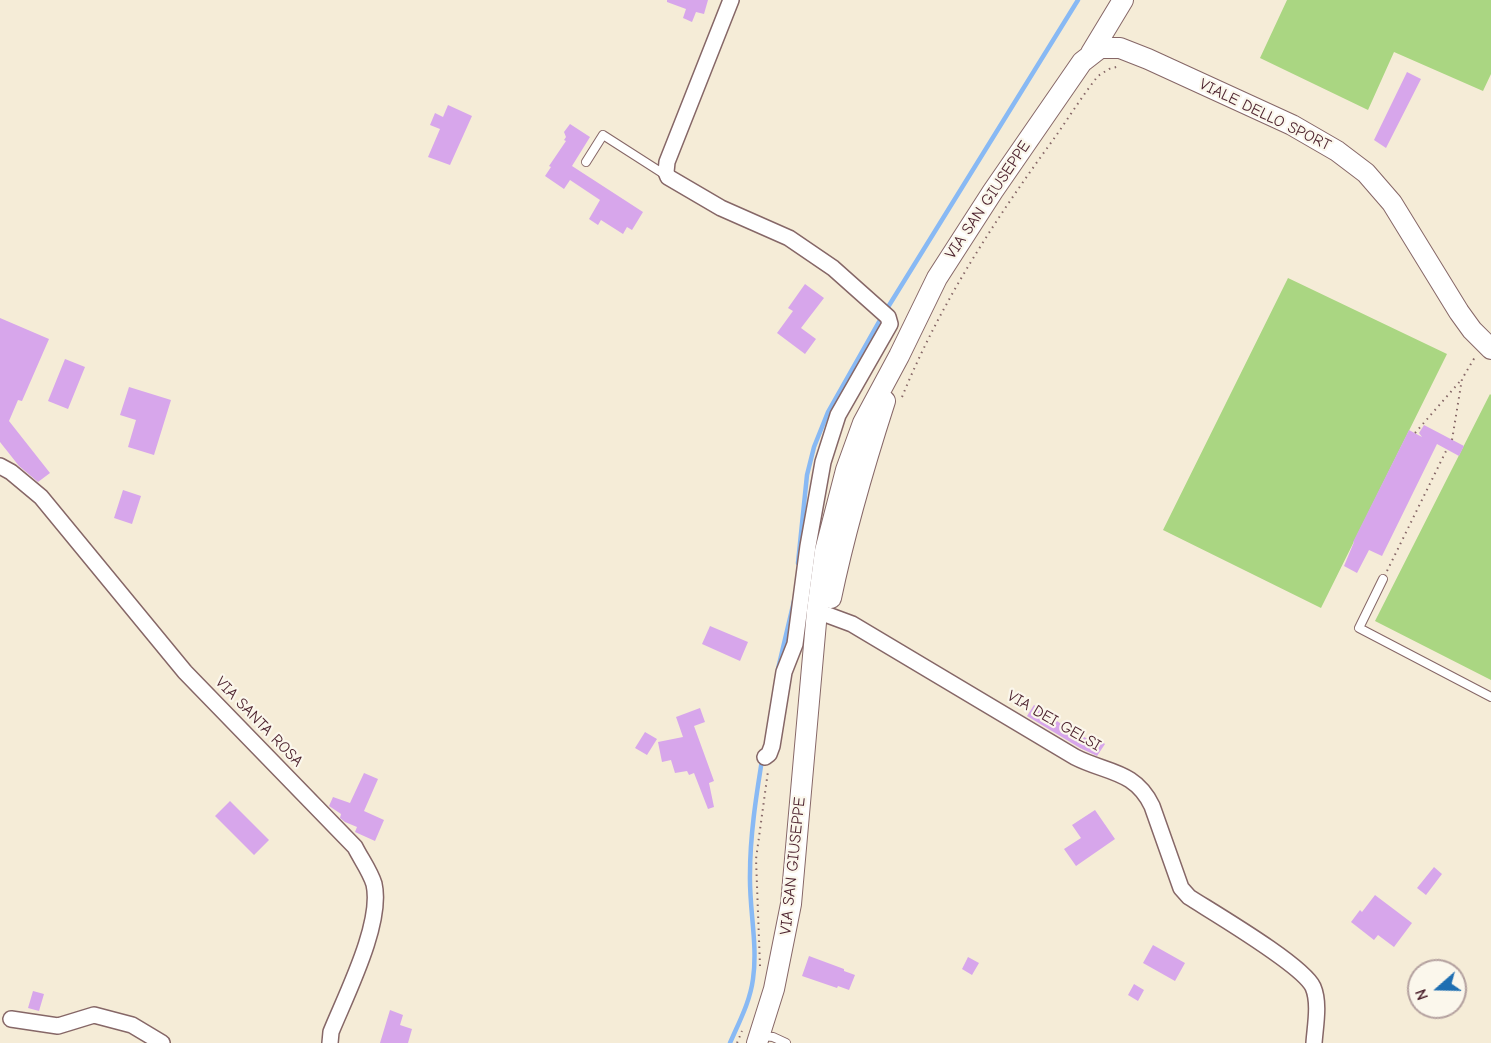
<!DOCTYPE html>
<style>
body{margin:0}
#map{position:relative;width:1491px;height:1043px;overflow:hidden;background:#f5ecd7;font-family:"Comic Neue",sans-serif}
canvas{display:block}
.north{position:absolute;left:1407px;top:959px;width:60px;height:60px;box-sizing:border-box;background:#fbf7ec;border:2px solid #b4a19f;border-radius:50%;rotate:250deg;font-size:16px;font-weight:700;line-height:24px;text-align:center;color:#4a1f2b}
.north::after{content:'';display:block;margin:auto;width:21px;height:27px;background:#1f6fb2;clip-path:polygon(50% 0,100% 100%,50% 72%,0 100%)}
</style>
<div id="map">
<canvas width="1491" height="1043"></canvas>
<div class="north">N</div>
</div>
<script>
const c = document.querySelector('canvas').getContext('2d');
c.lineJoin = 'round';
function fill(path, color) { c.fillStyle = color; c.fill(path, 'evenodd'); }
function trace(path, color, width, dash) { c.strokeStyle = color; c.lineWidth = width; c.lineCap = dash ? 'butt' : 'round'; c.setLineDash(dash || []); c.stroke(path); }
function drawText(font, color, halo, rows, align = 'center') {
  c.font = font + ' "Comic Neue",sans-serif'; c.lineWidth = 4.5; c.setLineDash([]); c.textBaseline = 'middle'; c.strokeStyle = halo; c.fillStyle = color; for (const [text, x, y, turn = 0] of rows) {
    c.save(); c.translate(x, y); c.rotate((+turn || 0) * Math.PI / 180); c.textAlign = isNaN(turn) ? turn : align; if (halo) c.strokeText(text, 0, 0); c.fillText(text, 0, 0); c.restore();
  }
}
fill(new Path2D(`
 M1287 0H1491V74L1483 91 1394 52 1368 110 1260 58Z
 M1288 278 1447 354 1321 608 1163 530Z
 M1490 394 1491 395V680L1375 621Z`), '#aad682');
trace(new Path2D(`
 M798 563 807 475 814 447 828 412 880 320 1078 0
 M778 669 794 601
 M730 1043C739 1022 750 1002 753 979 758 944 749 909 750 874 750 836 756 797 762 760`), '#88b9f4', 4.5);
fill(new Path2D(`
 M667 0H708L704 14 696 12 692 22 683 18 686 9 667 2Z
 M1407 72 1421 79 1386 148 1374 140Z
 M448 105 472 116 450 165 428 157 440 129 430 125 435 113 443 117Z
 M570 124 590 137 572 166 643 212 632 230 627 227 623 234 601 220 598 225 589 219 600 200 570 180 564 189 545 176 551 167 549 166 566 141 564 140 566 137 564 132Z
 M805 284 824 298 801 328 816 339 805 354 777 333 793 311 788 308Z
 M0 318 49 339 22 401 18 400 9 421 50 473 38 482 19 466 0 442Z
 M65 359 85 367 68 409 48 401Z
 M129 387 171 400 154 455 128 447 136 420 120 415Z
 M1424 425 1464 446 1459 456 1437 444 1382 556 1369 550 1357 573 1344 566 1354 542H1353L1409 430 1422 437 1419 433Z
 M123 490 141 496 132 524 114 518Z
 M710 626 748 642 740 661 702 644Z
 M1034 705 1080 737 1081 735 1091 741 1094 736 1105 744 1097 756 1080 748 1027 716Z
 M700 708 705 722 694 726 714 781 709 783 714 807 708 809 694 773 689 775 687 771 675 773 671 760 662 762 658 742 683 737 676 717Z
 M645 732 657 739 647 755 635 748Z
 M364 773 378 779 364 811 384 820 375 841 355 832 357 827 345 822 340 818 341 814 329 806 333 797 350 803Z
 M230 801 269 840 254 855 215 816Z
 M1095 810 1115 839 1076 866 1064 849 1081 838 1072 825Z
 M1434 867 1442 874 1426 895 1417 888Z
 M1375 895 1412 923 1394 947 1378 935 1374 940 1351 922 1360 910 1362 912Z
 M1153 945 1185 963 1175 981 1143 963Z
 M809 956 844 969V971L855 975 849 990 838 986 837 988 802 976Z
 M968 957 979 963 972 975 962 969Z
 M1134 984 1144 990 1138 1001 1128 995Z
 M33 991 44 994 39 1011 28 1008Z
 M390 1010 403 1015 400 1025 412 1029 408 1043H380Z`), '#d7a6eb');
const service = new Path2D(`
 M586 162 603 135 667 176
 M1383 579 1359 628 1491 697
 M761 1036 773 1037 786 1043`);
const minor = new Path2D(`
 M731 0 667 162 666 172 668 177 721 208 789 238 833 268 888 317 890 324 838 415 823 462 808 546 795 644 784 672 772 746 769 754 765 757
 M0 466 11 472 41 497 185 672 355 847C361 859 370 871 374 884 383 923 346 995 331 1032L330 1043
 M817 611 852 624 1075 757C1106 773 1135 770 1152 806L1181 888 1189 897C1214 913 1303 965 1313 987 1320 1003 1315 1027 1314 1043
 M11 1019 58 1026 94 1015 132 1025 162 1043`);
const tertiary = new Path2D(`
 M1091 53 1123 0
 M831 598C845 531 864 466 885 401
 M757 1043 774 989 791 904 817 611 825 551 846 470 863 423 899 356 937 278 993 191 1082 62 1100 48H1120L1148 59 1292 125 1337 151 1366 173 1392 203 1459 312 1472 330 1491 349`);
trace(service, '#866767', 10);
trace(minor, '#866767', 18);
trace(tertiary, '#866767', 22);
trace(new Path2D(`
 M902 397C940 304 994 221 1053 140 1068 119 1082 96 1098 76L1109 69 1120 66
 M1415 433 1462 379
 M1452 440 1462 379 1475 357
 M1387 571 1447 449
 M760 966 756 859 768 771
 M737 1043 742 1031`), '#866767', 2, [1.5, 4.5]);
trace(service, '#fff', 8);
trace(minor, '#fff', 15);
trace(tertiary, '#fff', 20);
drawText('16px', '#4a1f2b', '#fbf7ec', [
 ["VIALE DELLO SPORT",1265,115,26],
 ["VIA SAN GIUSEPPE",988,200,-56],
 ["VIA DEI GELSI",1054,721,30],
 ["VIA SANTA ROSA",259,722,46],
 ["VIA SAN GIUSEPPE",793,866,-84]
]);
</script>
